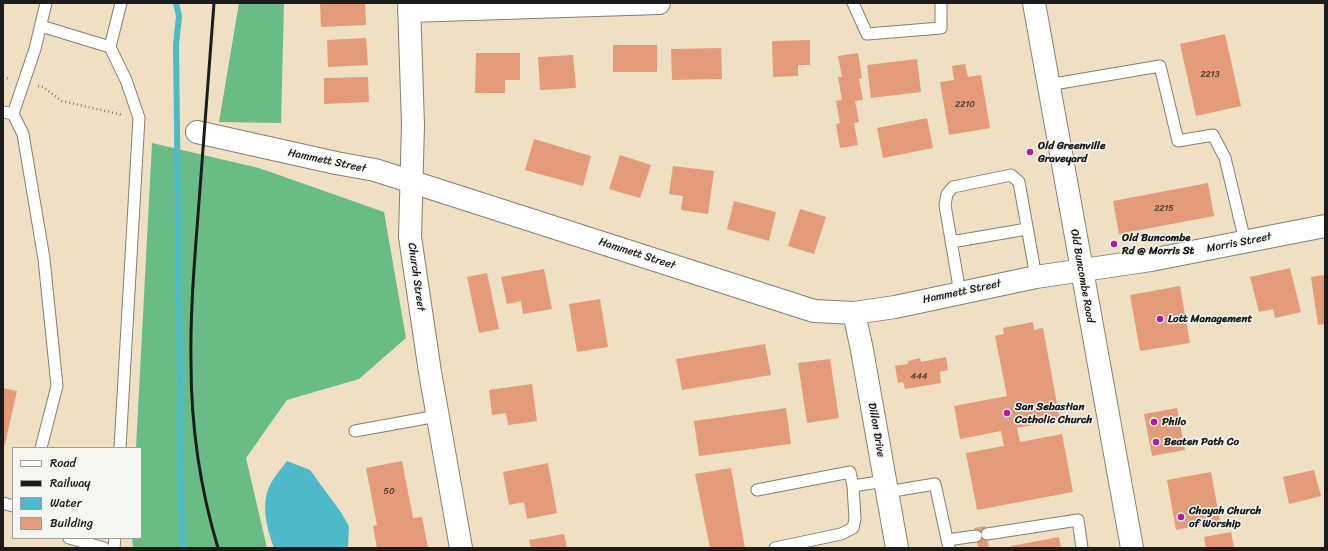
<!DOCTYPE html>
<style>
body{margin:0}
#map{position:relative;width:1328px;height:551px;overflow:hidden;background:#f0e0c3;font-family:Sriracha,sans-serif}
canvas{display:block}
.frame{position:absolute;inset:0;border:4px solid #1c1c1c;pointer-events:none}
.legend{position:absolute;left:12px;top:447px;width:130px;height:92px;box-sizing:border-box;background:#f6f6f2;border:1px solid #9f9f9c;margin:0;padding:5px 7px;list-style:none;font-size:12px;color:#1c1c1c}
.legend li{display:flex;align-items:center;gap:8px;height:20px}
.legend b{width:20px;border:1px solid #9f9f9c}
</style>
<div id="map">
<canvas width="1328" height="551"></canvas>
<div class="frame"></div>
<ul class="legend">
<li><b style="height:5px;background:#fff"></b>Road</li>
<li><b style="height:5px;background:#1c1c1c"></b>Railway</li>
<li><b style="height:11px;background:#4db9c9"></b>Water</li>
<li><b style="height:11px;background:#e49b79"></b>Building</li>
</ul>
</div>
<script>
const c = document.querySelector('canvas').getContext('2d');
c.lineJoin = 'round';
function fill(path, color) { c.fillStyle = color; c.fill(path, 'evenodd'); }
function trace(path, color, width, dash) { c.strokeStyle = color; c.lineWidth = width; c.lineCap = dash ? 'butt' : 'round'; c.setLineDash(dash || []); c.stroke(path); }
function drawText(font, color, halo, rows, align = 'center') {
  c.font = font + ' Sriracha,sans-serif'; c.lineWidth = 3; c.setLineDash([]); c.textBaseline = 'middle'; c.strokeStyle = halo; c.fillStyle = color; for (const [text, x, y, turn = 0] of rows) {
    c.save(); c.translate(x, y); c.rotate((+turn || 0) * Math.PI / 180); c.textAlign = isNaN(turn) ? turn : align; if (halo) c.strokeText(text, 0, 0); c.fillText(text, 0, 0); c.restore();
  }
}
fill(new Path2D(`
 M239 3H284L281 123 219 122Z
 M152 143 259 168 384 212 406 338 359 379 287 400 246 458 267 548H133L132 538H141V448H136Z`), '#6abc86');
fill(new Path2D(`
 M287 461 310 470 340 511 349 526 348 548H274C267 529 261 506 269 487 273 478 281 469 287 461Z`), '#4db9c9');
trace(new Path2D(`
 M176 3 179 16 176 45 182 548`), '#4db9c9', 6);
fill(new Path2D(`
 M320 3H365L366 25 321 27Z
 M1225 34 1241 106 1196 116 1180 44Z
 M366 38 368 65 328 67 327 40Z
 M810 40V65H798V76L773 77 772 41Z
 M613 45H657V72H613Z
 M721 48 722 79 672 80 671 49Z
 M476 53H520V80H505V93H475Z
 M858 53 862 78 859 79 863 100 855 101 859 122 854 123 858 145 840 148 836 124 840 123 836 101 842 100 838 77H842L838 56Z
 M573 55 576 88 540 90 538 57Z
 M917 59 921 92 871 98 867 65Z
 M965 64 968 77 981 75 990 128 949 135 940 82 954 80 952 66Z
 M368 77 369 102 324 104V78Z
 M927 118 933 148 883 158 877 128Z
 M534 139 591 156 583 186 525 170Z
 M620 155 651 165 640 198 609 189Z
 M673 166 714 171 708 214 681 210 683 196 669 194Z
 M1208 183 1214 216 1119 234 1113 201Z
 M734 201 776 212 769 241 727 229Z
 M800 209 826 217 814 254 788 246Z
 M1290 268 1301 312 1275 318 1273 309 1259 312 1250 277Z
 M544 269 552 309 523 314 521 301 507 304 501 277Z
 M487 273 499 329 479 333 467 277Z
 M1325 275V324L1318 325 1311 277Z
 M1180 286 1190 343 1140 351 1130 295Z
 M600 299 608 347 577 352 569 304Z
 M1033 322 1034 330 1043 328 1060 420 1017 428 1020 442 1062 434 1073 492 977 510 966 453 1004 446 1001 431 960 439 954 406 1007 396 995 336 1004 334 1003 328Z
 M765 344 771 375 682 390 676 359Z
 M946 357 948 370 940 372 941 383 905 389 903 382 898 383 895 366 908 364V361L920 358 921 362Z
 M830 359 839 418 807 423 798 363Z
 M532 384 537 421 508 425 506 413 492 415 489 390Z
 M3 388 17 391 4 448H3Z
 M786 408 791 444 699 456 694 421Z
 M1177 408 1185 450 1152 456 1144 414Z
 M402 461 413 518 422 517 428 548H377L373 526 377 525 366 468Z
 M548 463 557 513 527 519 524 502 509 505 503 472Z
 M731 468 745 548H710L695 474Z
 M1314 470 1321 496 1289 504 1283 477Z
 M1211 472 1220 521 1176 530 1167 480Z
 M985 526 989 548H978L974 528Z
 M1231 532 1234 548H1206L1204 537Z
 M564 534 567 548H531L529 540Z
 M1059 537 1061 548H1011V546Z`), '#e49b79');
const lane = new Path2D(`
 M853 3 867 34 941 28V3
 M41 26 110 47 126 80 139 118 120 448
 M110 47 121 3
 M1048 85 1160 66 1178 141 1213 135 1225 158 1245 241
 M3 112 13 114 35 49 46 3
 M13 114 23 134 44 259 57 386 41 448
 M951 242 1027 229
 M960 293 945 205 947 194 953 187 1011 175 1019 182 1036 277
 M355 431 437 416
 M757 490 850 472 853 486 885 481
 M887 492 935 484 949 548
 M3 503 13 506
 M987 534 1078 520 1082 548
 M69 538 104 548
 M947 540 976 536
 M114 548 115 538
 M775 548 841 534 853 528 855 519 853 486`);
const street = new Path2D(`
 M409 3 413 125 410 237 430 372 461 548
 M409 11 659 3
 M197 132 336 163 375 170 814 311 854 313 895 307 1036 277 1151 260 1325 226
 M854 313 862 350 897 548`);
const secondary = new Path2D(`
 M1034 3 1132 548`);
trace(lane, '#867e70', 13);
trace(street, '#867e70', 24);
trace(secondary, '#867e70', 24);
trace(new Path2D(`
 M3 77 10 79
 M38 86 43 87 62 101 123 115`), '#867e70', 2.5, [1, 3]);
trace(lane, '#fff', 11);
trace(street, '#fff', 22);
trace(secondary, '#fff', 22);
trace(new Path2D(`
 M214 3C209 69 204 136 199 202 195 256 190 309 191 363 191 425 200 488 218 548`), '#1c1c1c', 3);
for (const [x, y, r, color] of [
 [1030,152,4,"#b5179e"],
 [1114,244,4,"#b5179e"],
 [1160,319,4,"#b5179e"],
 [1007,413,4,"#b5179e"],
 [1154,422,4,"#b5179e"],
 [1156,442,4,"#b5179e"],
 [1181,517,4,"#b5179e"]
]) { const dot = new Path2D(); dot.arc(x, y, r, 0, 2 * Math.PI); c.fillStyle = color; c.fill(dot); trace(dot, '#f6f6f2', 1.5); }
drawText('9px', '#4e3c33', null, [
 ["2213",1210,75],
 ["2210",965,105],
 ["2215",1164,209],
 ["444",919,377],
 ["50",389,492]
]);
drawText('bold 11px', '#1c1c1c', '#f6f6f2', [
 ["Old Greenville",1038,146],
 ["Graveyard",1038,159],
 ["Old Buncombe",1122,238],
 ["Rd @ Morris St",1122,251],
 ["Lott Management",1168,319],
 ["San Sebastian",1015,407],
 ["Catholic Church",1015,420],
 ["Philo",1162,422],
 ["Beaten Path Co",1164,442],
 ["Chayah Church",1189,511],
 ["of Worship",1189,524]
], 'left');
drawText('11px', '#1c1c1c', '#f6f6f2', [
 ["Hammett Street",327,161,12],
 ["Morris Street",1239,243,-11],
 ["Hammett Street",637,254,18],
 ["Old Buncombe Road",1082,276,80],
 ["Church Street",416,277,82],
 ["Hammett Street",962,292,-12],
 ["Dillon Drive",876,430,80]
]);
</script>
